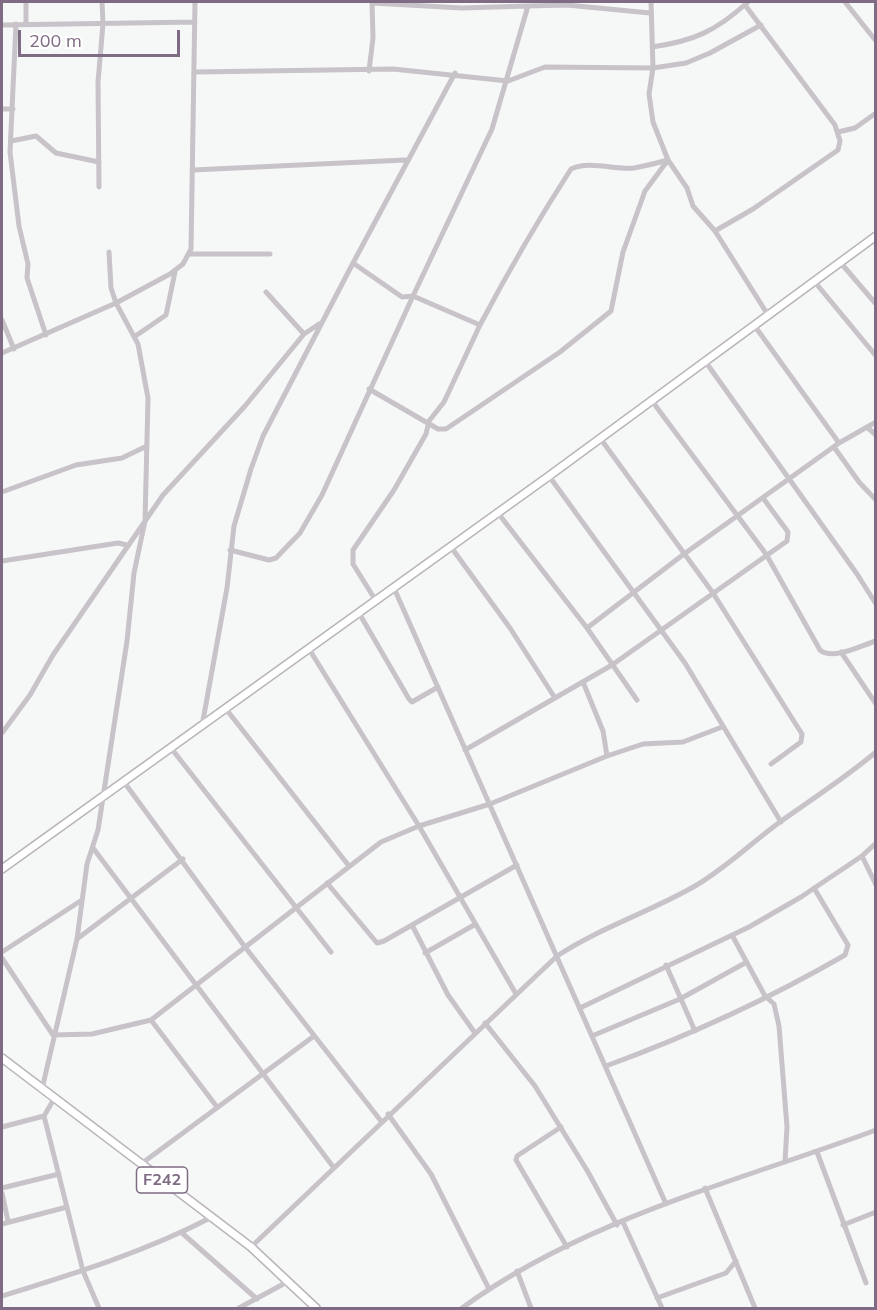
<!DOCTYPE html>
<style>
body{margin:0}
#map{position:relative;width:877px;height:1310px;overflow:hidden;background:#f6f8f7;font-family:Mulish,sans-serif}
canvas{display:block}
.frame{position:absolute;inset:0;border:3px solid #7f6b84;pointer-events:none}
.scale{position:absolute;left:18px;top:30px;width:162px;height:27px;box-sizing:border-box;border:3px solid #7f6b84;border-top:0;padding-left:8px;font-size:18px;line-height:21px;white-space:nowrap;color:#7f6b84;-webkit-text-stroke:4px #fff;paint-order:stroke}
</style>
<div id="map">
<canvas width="877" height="1310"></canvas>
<div class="frame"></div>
<div class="scale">200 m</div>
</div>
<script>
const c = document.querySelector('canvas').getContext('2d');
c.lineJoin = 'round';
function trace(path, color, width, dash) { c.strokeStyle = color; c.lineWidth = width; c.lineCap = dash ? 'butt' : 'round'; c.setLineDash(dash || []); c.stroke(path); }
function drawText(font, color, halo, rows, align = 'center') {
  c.font = font + ' Mulish,sans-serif'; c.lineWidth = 6; c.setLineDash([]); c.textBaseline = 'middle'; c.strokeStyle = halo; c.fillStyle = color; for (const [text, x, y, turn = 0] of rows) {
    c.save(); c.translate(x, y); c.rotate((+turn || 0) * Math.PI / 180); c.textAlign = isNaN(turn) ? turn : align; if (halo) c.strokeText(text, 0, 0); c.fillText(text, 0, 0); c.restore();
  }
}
const major = new Path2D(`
 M2 869 549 476 876 236
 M2 1058 251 1247 316 1308`);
trace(major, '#bab4bb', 10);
trace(new Path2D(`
 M26 2V24
 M845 2 876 41
 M372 3 462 8 528 6
 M567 5 650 13
 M16 24 10 152 19 226 28 264 27 278 46 335
 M2 25 195 22
 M652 47C694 41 716 31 748 2
 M369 71 373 38 372 2
 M196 72 393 69 508 81 545 67 653 68 686 63 710 53 761 25
 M2 109H13
 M838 132 855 128 876 113
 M11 141 36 136 56 153 99 162
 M193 170 405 160
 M99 187 98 82 103 24 102 2
 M715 231 753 209 838 150 840 141 835 125 745 5
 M190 254H270
 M840 262 876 304
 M353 263C388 199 420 137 455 73
 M814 281 876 356
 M266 292 304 334
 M2 320 14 349
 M480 325C508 272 538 220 571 169 590 160 613 170 634 168 645 166 657 163 668 160L687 188 693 206 715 231 768 315
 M754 325 839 443
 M134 337 166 315 175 272
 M2 353 116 303 170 274 183 264 191 249 195 2
 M705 361 857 574 876 604
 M369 389 438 429H446L560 352 611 311 623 252 645 191 668 160 653 122 649 94 653 68 651 2
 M652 401 766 554 820 650C833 661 862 645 876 641
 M868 428 876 435
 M600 438 713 593 802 734 801 742 771 764
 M834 447 859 482 876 500
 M549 476 685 663 781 822
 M2 492 76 465 122 458 147 446
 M498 513 587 628 637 700
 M451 547 510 628 555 698
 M230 550 269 560 276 558 300 533 322 495 413 296 480 325 444 402 429 421 426 434 394 490 353 550V564L376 601
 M2 561 118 543 127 545
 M394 588 666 1204
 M359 613 409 699 412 702 438 687
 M587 628 684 554 839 443 876 422
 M309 649 419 826 516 994
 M841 652 876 704
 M226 709 349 866
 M202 726 227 588 234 526 251 469 263 436 353 263 402 297 413 296 492 129 528 6 567 5V2
 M2 733 30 695 53 655 163 495 245 406 304 334 319 324
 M171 748 331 952
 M465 750 612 665 787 541 788 532 763 498
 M607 756 643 744 683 742 722 727
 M124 782 245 947 381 1121
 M93 848 334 1168
 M862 856 876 885
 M327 883 377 943 384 941 517 865
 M412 925 448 995 475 1033
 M732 935 765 996 774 1004 779 1026 787 1127 785 1162
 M77 939 183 859
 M2 952 82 900
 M425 953 474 925
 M2 958 53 1035 92 1034 151 1020 381 842 419 826 490 804 607 756 603 731 583 682
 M666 965 695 1031
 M580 1008 749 927 801 897 862 856 876 843
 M151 1020 217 1107
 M485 1023 535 1086 588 1172 617 1225
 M592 1036 680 999 745 963
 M606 1066C688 1036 769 999 845 955L848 945 814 888
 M42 1089 77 939 87 864 98 830 127 641 134 573 145 521 148 398 138 344 116 303 111 288 109 252
 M54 1099 44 1116 83 1271 99 1308
 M388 1114 431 1174 489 1289
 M2 1127 44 1116
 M561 1127 517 1156 516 1160 567 1247
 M817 1152 866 1283
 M141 1164 314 1036
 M2 1188 59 1174
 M705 1188 755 1308
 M2 1193 8 1221
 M623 1222 662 1308
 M2 1224 67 1207
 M843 1225 876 1212
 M182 1233 257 1299
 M251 1247 557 956C601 927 650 912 695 886 726 868 751 843 780 822 812 799 845 778 876 752
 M517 1271 531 1308
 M2 1296C73 1274 145 1252 212 1217
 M657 1298 726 1273 736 1261
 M239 1308 289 1281
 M462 1308C584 1219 736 1182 876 1130`), '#c8c2c9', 5);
trace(major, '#fff', 7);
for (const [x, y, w] of [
 [162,1180,51]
]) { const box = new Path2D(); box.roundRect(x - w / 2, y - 13, w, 26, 4.5); c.fillStyle = '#fff'; c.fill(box); trace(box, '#7f6b84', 1.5); }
drawText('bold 16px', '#7f6b84', null, [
 ["F242",162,1180]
]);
</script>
